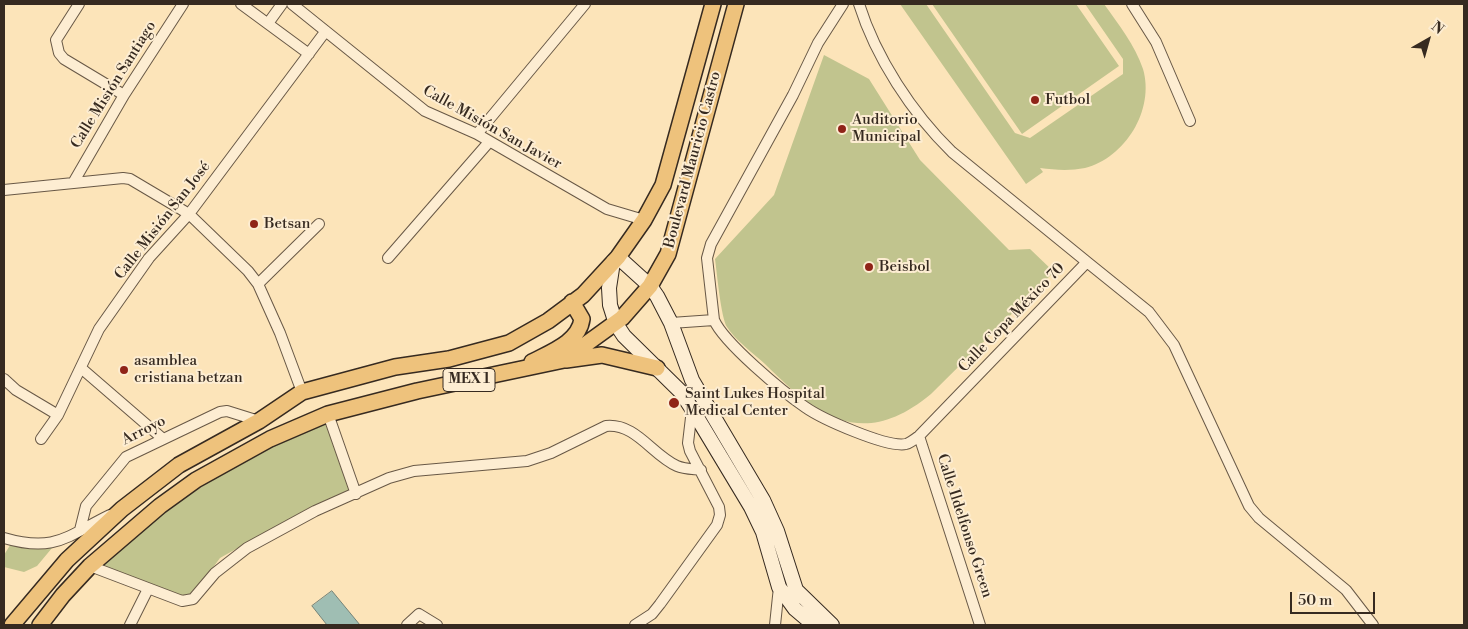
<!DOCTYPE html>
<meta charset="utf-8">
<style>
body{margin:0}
#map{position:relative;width:1468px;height:629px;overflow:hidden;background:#fce4b9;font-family:"Libre Bodoni",serif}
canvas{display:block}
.frame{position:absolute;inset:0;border:5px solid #362a20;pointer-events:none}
.north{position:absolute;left:1403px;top:15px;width:50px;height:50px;-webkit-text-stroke:4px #fdedd2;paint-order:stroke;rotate:38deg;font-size:14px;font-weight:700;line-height:20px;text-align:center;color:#362a20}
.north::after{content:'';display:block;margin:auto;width:18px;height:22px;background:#362a20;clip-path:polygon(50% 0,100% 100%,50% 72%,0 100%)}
.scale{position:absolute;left:1290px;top:592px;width:85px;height:22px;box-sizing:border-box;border:2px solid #362a20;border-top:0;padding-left:6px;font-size:15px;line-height:18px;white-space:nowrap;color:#362a20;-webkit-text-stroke:4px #fdedd2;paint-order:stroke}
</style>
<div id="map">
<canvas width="1468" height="629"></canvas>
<div class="frame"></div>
<div class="north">N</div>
<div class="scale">50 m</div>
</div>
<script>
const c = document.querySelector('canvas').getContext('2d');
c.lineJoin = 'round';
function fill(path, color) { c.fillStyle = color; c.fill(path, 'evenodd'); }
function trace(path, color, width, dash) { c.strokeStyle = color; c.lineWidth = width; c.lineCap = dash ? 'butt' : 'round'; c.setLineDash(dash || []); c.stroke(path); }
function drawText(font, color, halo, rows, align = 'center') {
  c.font = font + ' "Libre Bodoni",serif'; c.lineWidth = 4; c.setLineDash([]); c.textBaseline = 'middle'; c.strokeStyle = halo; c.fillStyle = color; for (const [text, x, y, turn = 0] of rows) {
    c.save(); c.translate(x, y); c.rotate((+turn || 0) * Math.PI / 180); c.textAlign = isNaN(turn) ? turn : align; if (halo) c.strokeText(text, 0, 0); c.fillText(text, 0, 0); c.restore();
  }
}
fill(new Path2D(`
 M900 4H926L1015 133 1030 138 1123 74V59L1085 4H1104C1119 25 1135 45 1143 69 1155 110 1125 158 1085 168 1070 171 1055 170 1040 168L1043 172 1026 184Z
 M932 4H1076L1119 66 1022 134Z
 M824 55 869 79 920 160 1009 250 1030 249 1054 272 931 394C863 450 819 418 765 364 753 353 735 340 727 327 721 318 717 273 715 259L774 195Z
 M326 417 350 491 309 508 220 558 192 596 182 599 99 566 165 510 262 449Z
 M12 542 51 547 52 548 37 566 24 572 4 567V555Z`), '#c1c48e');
const water = new Path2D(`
 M332 591 360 625H327L312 606Z`);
fill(water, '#9fbeb3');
trace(water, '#758378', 1);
const street = new Path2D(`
 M79 4 56 40 59 53 64 59 124 95
 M241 4 309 54
 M292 4 425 111 477 134 607 209 644 220
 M1132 4 1156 42 1190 121
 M269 22 282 4
 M477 134 585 4
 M73 183 124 95 183 4
 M4 190 123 178 130 179 189 214 248 271 258 284 280 333 302 392
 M388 258 489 142
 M1087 262 1149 312 1174 345 1249 506 1259 518 1346 590 1373 625
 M258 284 319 224
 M714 320 707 258 711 244 793 95 818 43 843 4
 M671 323 714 320C724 343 783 392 805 407 822 419 887 448 906 444 910 443 915 439 919 436L1087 262 952 152C912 113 876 58 859 4
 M81 368 162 438
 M4 379 16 390 58 415
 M328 414 356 494
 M919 436 980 625
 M41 439 58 415 99 329 149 258 189 214 325 32
 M80 530 86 506 126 457 220 412 227 411 259 421
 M4 538C55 553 67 536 110 515
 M90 566 182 601 193 599 215 573 247 548 315 511 389 478 414 471 527 461 551 453 606 426C636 423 652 455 677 466 684 469 693 469 701 470
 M130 625 148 589
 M407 625 419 614 437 625
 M635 625 652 614 660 604 717 525 720 515 719 507 690 451 688 443 692 409
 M775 625 779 587`);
const secondary = new Path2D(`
 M618 257 650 286 657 296 671 323 692 380 763 500 777 531 796 590 832 625
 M613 262 609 288 610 305 616 324 624 336 681 392 692 409 751 507 763 532 779 587 795 609 814 625`);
const primary = new Path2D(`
 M566 360 602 355 657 368
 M532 362C551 352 579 342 582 319L572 302
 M12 625 67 560 122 509 179 465 259 421 302 392 395 367 449 359 509 343 548 321 583 295 618 257 644 220 663 185 713 4
 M40 625 63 595 90 566 160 506 196 480 270 439 328 414 417 391 564 360 622 318 650 286 668 254 736 4`);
trace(street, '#685846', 12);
trace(secondary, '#362a20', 16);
trace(primary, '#362a20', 18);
trace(street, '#fdedd2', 10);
trace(secondary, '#fdedd2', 14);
trace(primary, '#eec27c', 15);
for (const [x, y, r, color] of [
 [1035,100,5,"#8f2418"],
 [842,129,5,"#8f2418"],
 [254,224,5,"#8f2418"],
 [869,267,5,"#8f2418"],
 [124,370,5,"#8f2418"],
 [674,403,6,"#8f2418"]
]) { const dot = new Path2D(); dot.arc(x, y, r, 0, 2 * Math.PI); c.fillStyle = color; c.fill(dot); trace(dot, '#fdedd2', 2); }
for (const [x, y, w] of [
 [469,380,52]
]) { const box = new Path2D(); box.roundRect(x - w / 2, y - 11.5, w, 23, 4); c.fillStyle = '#fdedd2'; c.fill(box); trace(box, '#362a20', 1); }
drawText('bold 14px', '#362a20', null, [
 ["MEX 1",469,380]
]);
drawText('15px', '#362a20', '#fdedd2', [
 ["Calle Misión Santiago",114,85,-58],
 ["Calle Misión San Javier",492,128,29],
 ["Boulevard Mauricio Castro",693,160,-75],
 ["Calle Misión San José",163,221,-52],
 ["Calle Copa México 70",1012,318,-46],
 ["Arroyo",144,431,-27],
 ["Calle Ildelfonso Green",964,526,72]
]);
drawText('15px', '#362a20', '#fdedd2', [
 ["Futbol",1045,100],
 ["Auditorio",852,120],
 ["Municipal",852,137],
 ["Betsan",264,224],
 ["Beisbol",879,267],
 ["asamblea",134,361],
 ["cristiana betzan",134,378],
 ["Saint Lukes Hospital",685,394],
 ["Medical Center",685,411]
], 'left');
</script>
